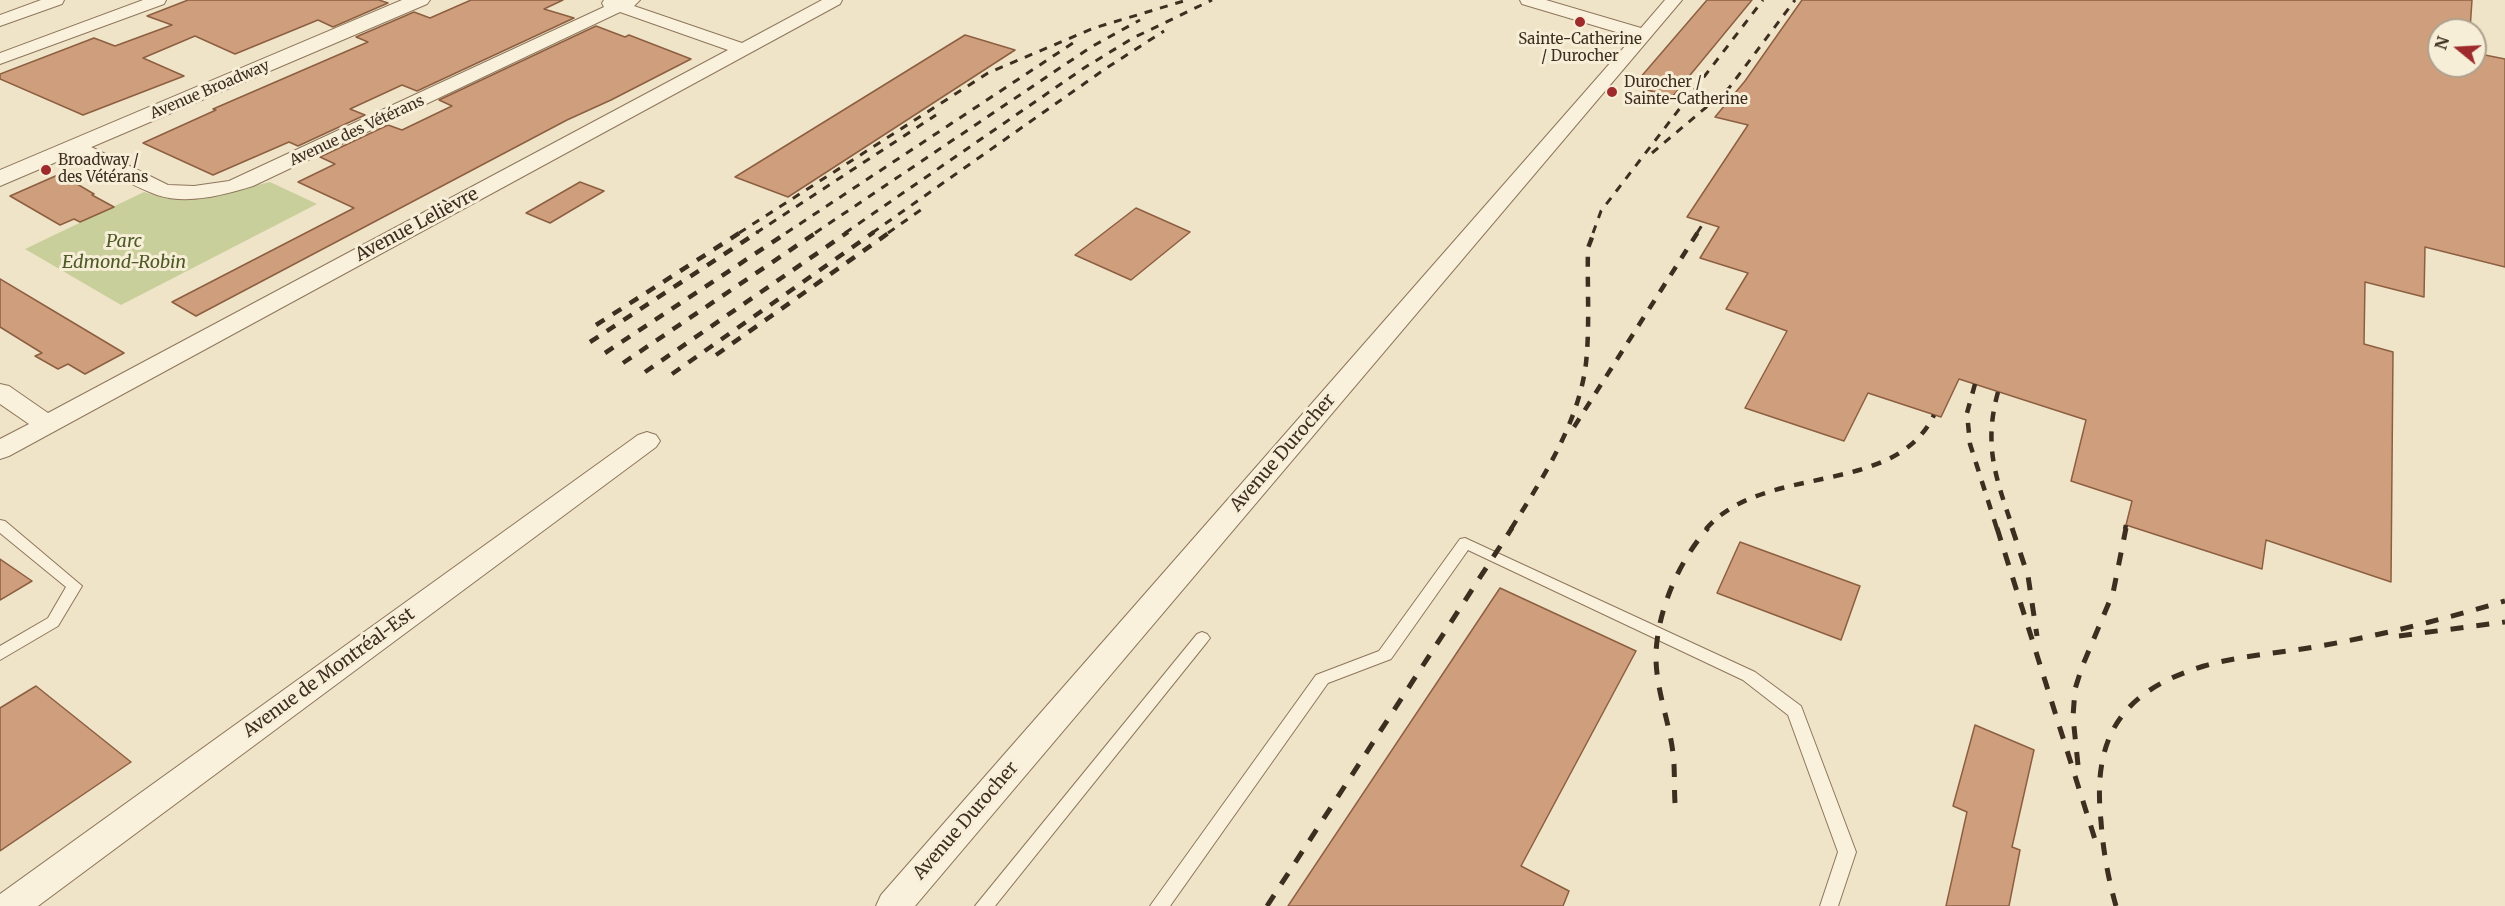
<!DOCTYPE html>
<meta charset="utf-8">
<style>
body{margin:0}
#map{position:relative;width:2505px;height:906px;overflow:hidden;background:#f0e4c8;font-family:Merriweather,serif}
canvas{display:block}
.north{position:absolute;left:2427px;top:18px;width:60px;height:60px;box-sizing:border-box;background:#f7eed8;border:2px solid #ada18e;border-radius:50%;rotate:288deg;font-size:16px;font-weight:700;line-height:24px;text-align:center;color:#3d2e20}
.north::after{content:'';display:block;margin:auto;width:21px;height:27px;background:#9e2a2b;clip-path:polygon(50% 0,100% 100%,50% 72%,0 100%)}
</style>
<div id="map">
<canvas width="2505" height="906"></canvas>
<div class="north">N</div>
</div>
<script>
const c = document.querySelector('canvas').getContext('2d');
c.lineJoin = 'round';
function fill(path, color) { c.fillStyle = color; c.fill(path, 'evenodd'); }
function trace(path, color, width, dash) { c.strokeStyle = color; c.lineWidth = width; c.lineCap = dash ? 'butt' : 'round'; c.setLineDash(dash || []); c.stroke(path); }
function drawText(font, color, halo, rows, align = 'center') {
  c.font = font + ' Merriweather,serif'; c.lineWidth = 6; c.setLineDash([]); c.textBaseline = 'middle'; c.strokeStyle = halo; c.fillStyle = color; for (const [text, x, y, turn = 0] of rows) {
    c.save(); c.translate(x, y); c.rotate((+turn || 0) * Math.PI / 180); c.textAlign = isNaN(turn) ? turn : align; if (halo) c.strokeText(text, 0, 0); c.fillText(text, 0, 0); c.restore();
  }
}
fill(new Path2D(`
 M270 182 317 204 121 305 25 249 144 192 168 199 211 196Z`), '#c9cf9b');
const building = new Path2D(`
 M188 0H379L388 3 333 27 318 20 235 54 195 36 143 58 184 76 83 115 0 79V74L94 38 115 46 172 25 147 16Z
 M471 0H563L544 9 574 18 417 91 402 85 350 109 365 115 298 146 289 142 213 175 143 143 216 110 213 109 368 42 356 37 414 12 430 18Z
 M1707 0H1752L1672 97 1633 86Z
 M1802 0H2472L2470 30H2439V66H2475V53L2505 59V267L2425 247 2424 297 2365 282 2364 344 2393 352 2391 582 2266 540 2262 569 2126 525 2132 501 2071 481 2086 420 1959 379 1941 417 1868 393 1844 441 1745 408 1787 331 1726 309 1748 273 1700 258 1719 227 1687 217 1748 125 1715 117 1745 81Z
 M596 26 625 37 629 35 691 59 611 100 567 120 196 316 172 302 354 208 298 182 335 164 320 157 388 125 402 130 452 106 439 100Z
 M965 35 1015 50 788 197 735 177Z
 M60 174 94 194 92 195 114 207 80 222 74 219 60 225 10 196Z
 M580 182 604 191 550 223 526 213Z
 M1136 208 1190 232 1131 280 1075 255Z
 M0 279 52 310 124 353 85 374 68 364 58 369 35 356 42 353 0 327Z
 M1740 542 1860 586 1841 640 1717 593Z
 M0 559 32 581 0 600Z
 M1500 588 1636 651 1521 866 1569 891 1563 906H1288Z
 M36 686 131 762 0 851V708Z
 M1975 725 2034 750 2012 847 2020 850 2009 906H1946L1967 812 1953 806Z`);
fill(building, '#cf9f7d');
trace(building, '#8d5f41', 1.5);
const service = new Path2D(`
 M0 520 5 521 82 586 58 626 0 660V646L48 618 66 587 0 533Z
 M1465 538 1755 672 1801 706 1856 852 1838 906H1820L1838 852 1788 715 1743 680 1468 550 1391 659 1328 683 1170 906H1150L1316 675 1379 651 1460 539Z
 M1202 632 1207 634 1210 638 1207 642 995 906H975L1197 634Z`);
const minor = new Path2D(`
 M41 0H64L62 4 0 26V15Z
 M143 0H166L164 4 0 64V53Z
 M604 0H640L634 6 742 43 822 0H842L840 4 9 456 0 459V439L29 424 0 404V384L9 386 48 413 728 50 620 12 253 186C223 195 188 205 157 195 127 184 98 165 69 151L66 147 69 143H83L168 185 194 186 229 181 604 7 602 3Z
 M1520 0H1546L1641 28 1665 0H1682L915 906H876L881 895 1633 37 1522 4Z
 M647 432 656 435 660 441 656 447 38 906H0V894L638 435Z`);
const tertiary = new Path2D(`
 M402 0H430L427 4 0 186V170Z`);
trace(service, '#8d765c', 2);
trace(minor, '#8d765c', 2);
trace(tertiary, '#8d765c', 2);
fill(service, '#faf1dc');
fill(minor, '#faf1dc');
fill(tertiary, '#faf1dc');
trace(new Path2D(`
 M1652 153 1729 88 1795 0
 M739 233 988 73 1094 28 1187 0
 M756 233 936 115
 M786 233 1073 43
 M815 233 1091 47 1140 20
 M845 233 1084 68 1133 38 1212 0
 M872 233 1105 69 1164 31
 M888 233 922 209
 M1593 233 1601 211 1763 0
 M1697 233 1704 222`), '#3d2e20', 3, [8, 8]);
trace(new Path2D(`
 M596 325 741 232
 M590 342 758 232
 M605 353 788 232
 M716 355 890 232
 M623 363 817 232
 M645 372 848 232
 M672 374 874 232
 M1975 384 1967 413 1970 444 1997 529
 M1998 392C1983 446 1996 478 2013 529
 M1574 427 1698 232
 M1511 529C1542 479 1579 423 1586 363 1590 326 1587 286 1588 248L1594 232
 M1706 529C1764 462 1894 498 1934 415
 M2125 529 2126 525`), '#3d2e20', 4.5, [10, 10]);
trace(new Path2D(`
 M1997 528 2098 849
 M2012 528 2028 576 2037 636
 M2399 636 2505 622
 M2078 765 2073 717 2075 689 2082 667 2113 593 2126 528
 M1675 803C1674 786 1675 769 1673 753 1669 720 1655 687 1656 653 1658 609 1679 561 1708 528
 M1267 906 1512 528
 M2116 906C2108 878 2103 850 2101 821 2092 737 2121 691 2204 666 2242 655 2281 653 2320 646 2383 635 2444 619 2505 601`), '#3d2e20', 5, [13, 13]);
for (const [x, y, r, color] of [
 [1580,22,6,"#9e2a2b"],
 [1612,92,6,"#9e2a2b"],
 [46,170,6,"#9e2a2b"]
]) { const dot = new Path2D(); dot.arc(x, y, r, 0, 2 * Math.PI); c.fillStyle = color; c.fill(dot); trace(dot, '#f7eed8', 2); }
drawText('15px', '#3d2e20', '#f7eed8', [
 ["Sainte-Catherine",1580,40,"center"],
 ["/ Durocher",1580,57,"center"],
 ["Durocher /",1624,83],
 ["Sainte-Catherine",1624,100],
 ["Broadway /",58,161],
 ["des Vétérans",58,178]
], 'left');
drawText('15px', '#3d2e20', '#f7eed8', [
 ["Avenue Broadway",210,90,-23],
 ["Avenue des Vétérans",357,131,-25]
]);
drawText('18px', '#3d2e20', '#f7eed8', [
 ["Avenue Lelièvre",417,225,-28],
 ["Avenue Durocher",1283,453,-49],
 ["Avenue de Montréal-Est",329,673,-36],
 ["Avenue Durocher",966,821,-49]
]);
drawText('italic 18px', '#4d5a26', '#f7eed8', [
 ["Parc",124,242],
 ["Edmond-Robin",124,263]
]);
</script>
